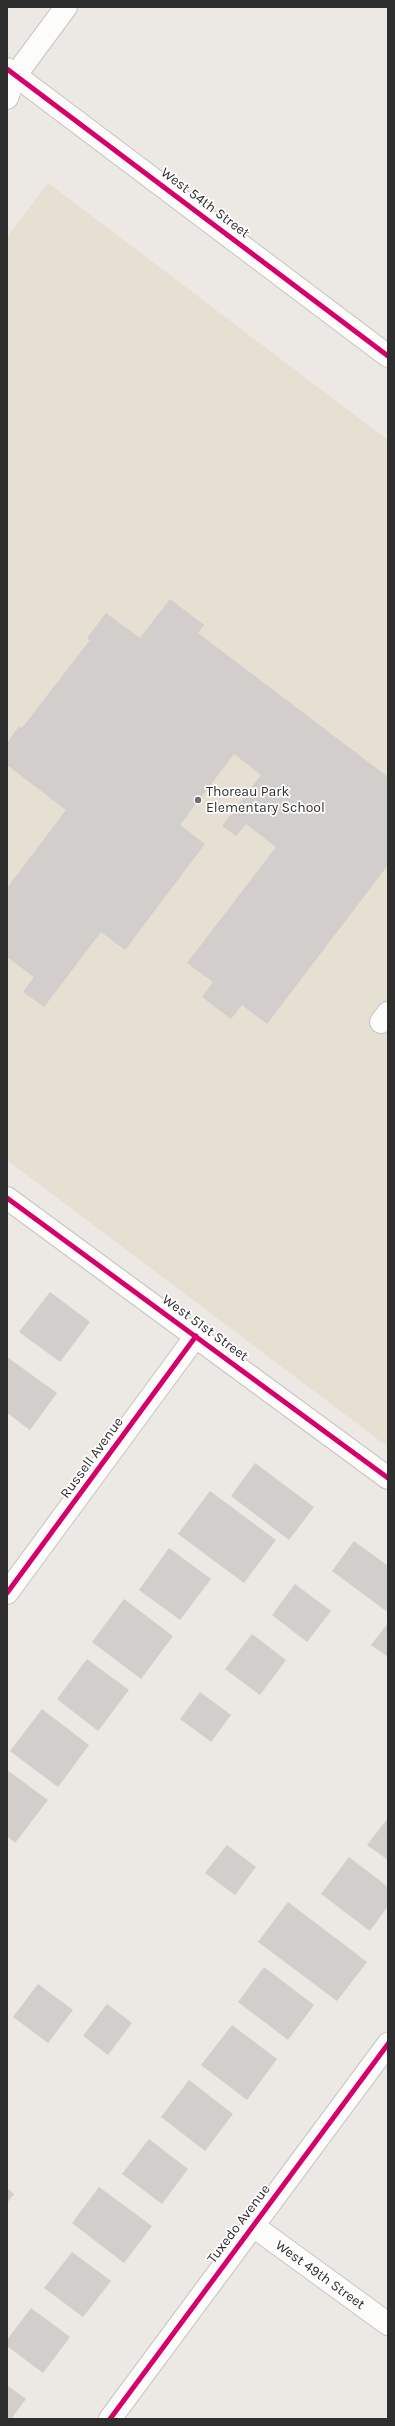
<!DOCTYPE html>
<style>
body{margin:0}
#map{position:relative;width:395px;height:2426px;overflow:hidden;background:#ece8e4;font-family:Karla,sans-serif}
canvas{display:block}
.frame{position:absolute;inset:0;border:8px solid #2e2e2e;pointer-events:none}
</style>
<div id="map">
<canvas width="395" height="2426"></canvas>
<div class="frame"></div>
</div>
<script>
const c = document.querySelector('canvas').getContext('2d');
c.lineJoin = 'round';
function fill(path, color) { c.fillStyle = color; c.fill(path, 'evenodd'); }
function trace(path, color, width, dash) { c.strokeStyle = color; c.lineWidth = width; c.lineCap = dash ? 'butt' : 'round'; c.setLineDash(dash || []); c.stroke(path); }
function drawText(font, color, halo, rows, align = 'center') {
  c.font = font + ' Karla,sans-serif'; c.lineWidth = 3.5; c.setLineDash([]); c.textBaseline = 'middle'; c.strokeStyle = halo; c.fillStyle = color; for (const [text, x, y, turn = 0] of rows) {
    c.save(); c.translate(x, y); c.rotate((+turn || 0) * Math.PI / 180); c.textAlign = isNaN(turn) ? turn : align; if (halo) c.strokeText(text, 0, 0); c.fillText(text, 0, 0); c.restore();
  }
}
fill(new Path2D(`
 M48 183 388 440V1447L7 1160V237Z`), '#e6e0d3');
fill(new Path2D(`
 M170 599 204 625 198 633 388 777V865L267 1024 242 1005 231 1019 202 997 213 982 187 963 276 847 246 824 236 836 222 826 261 775 234 754 180 825 205 844 125 950 101 932 44 1007 23 992 34 977 7 957V888L66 810 7 765V743L19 726 22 728 90 640 87 638 106 613 140 638Z
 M50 1292 90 1322 60 1362 19 1332Z
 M7 1357 57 1393 30 1430 7 1413Z
 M255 1463 314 1507 289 1540 231 1496Z
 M210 1491 276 1540 244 1583 178 1534Z
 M354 1541 388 1566V1608L386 1611 332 1571Z
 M169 1548 211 1579 180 1620 139 1590Z
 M295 1584 331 1611 307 1642 272 1615Z
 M124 1599 173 1636 141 1679 92 1642Z
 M388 1623V1657L371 1645Z
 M252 1634 286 1660 260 1695 225 1669Z
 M87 1659 129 1690 98 1731 57 1699Z
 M200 1692 231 1715 211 1742 180 1719Z
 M42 1709 89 1745 58 1787 10 1751Z
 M7 1770 48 1800 15 1843 7 1836Z
 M388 1818V1860L367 1845Z
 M227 1845 256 1867 235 1895 205 1873Z
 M349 1857 388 1887V1906L370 1931 321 1894Z
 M288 1902 367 1962 337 2001 258 1942Z
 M264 1967 314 2005 288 2040 238 2002Z
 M38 1984 73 2010 48 2043 13 2017Z
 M107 2004 132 2023 108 2055 83 2036Z
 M232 2025 277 2059 247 2100 201 2065Z
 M189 2080 233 2114 205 2151 161 2117Z
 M149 2139 188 2169 162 2204 122 2174Z
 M99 2187 152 2226 124 2263 72 2223Z
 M7 2188 14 2194 7 2203Z
 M72 2252 111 2281 83 2317 44 2288Z
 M31 2308 70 2337 43 2373 7 2346V2340Z
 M7 2385 26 2399 11 2419H7Z`), '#d1cecb');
const lane = new Path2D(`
 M381 1022 388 1013`);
const street = new Path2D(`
 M7 98 15 76 66 7
 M7 1198 388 1478
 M7 1593 196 1336
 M252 2225 388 2324
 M110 2419 388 2044`);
const secondary = new Path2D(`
 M7 69 388 356`);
trace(lane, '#c5c4c5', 24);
trace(street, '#c5c4c5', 24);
trace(secondary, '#c5c4c5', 24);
trace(lane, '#fcfcfb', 22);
trace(street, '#fcfcfb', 22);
trace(secondary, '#fcfcfb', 22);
trace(new Path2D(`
 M7 69 388 356
 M7 1198 388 1478
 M7 1593 196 1336
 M110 2419 388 2044`), '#d6006c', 5);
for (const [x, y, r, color] of [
 [198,800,4,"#706f6e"]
]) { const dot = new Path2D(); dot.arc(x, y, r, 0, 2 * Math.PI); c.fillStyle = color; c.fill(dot); trace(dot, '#fff', 1.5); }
drawText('14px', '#2e2e2e', '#fff', [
 ["West 54th Street",205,203,37],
 ["West 51st Street",205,1328,36],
 ["Russell Avenue",92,1458,-54],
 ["Tuxedo Avenue",239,2224,-53],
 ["West 49th Street",320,2275,36]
]);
drawText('14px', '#2e2e2e', '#fff', [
 ["Thoreau Park",206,792],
 ["Elementary School",206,808]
], 'left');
</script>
